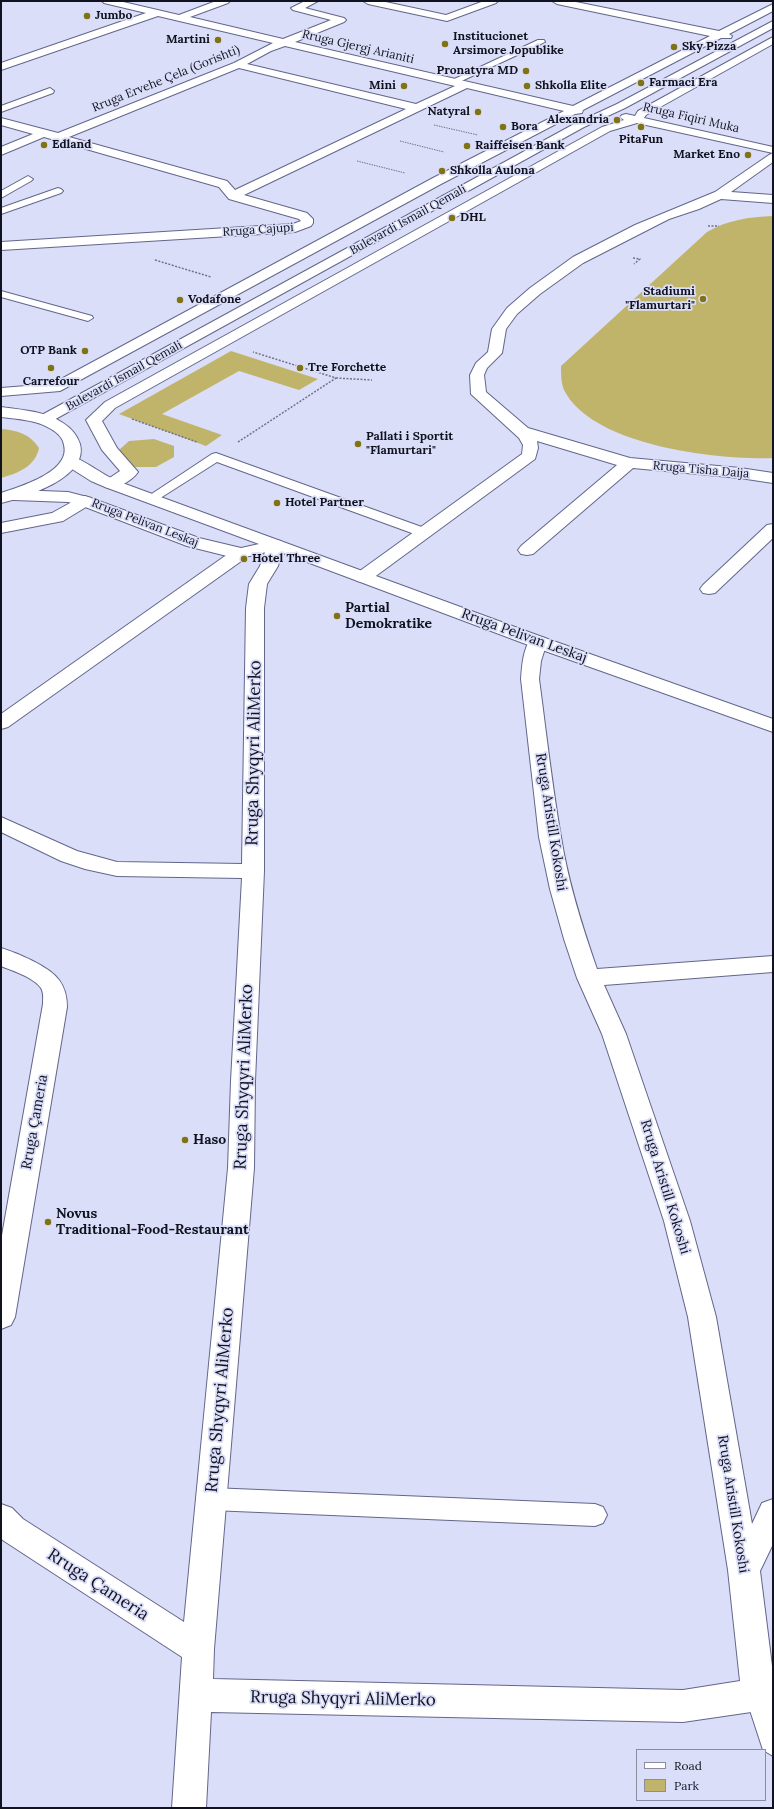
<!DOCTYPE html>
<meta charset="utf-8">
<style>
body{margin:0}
#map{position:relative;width:774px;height:1809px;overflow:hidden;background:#dbdef8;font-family:Lora,serif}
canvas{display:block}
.frame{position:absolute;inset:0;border:2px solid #111220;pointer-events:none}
.legend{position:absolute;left:636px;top:1749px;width:130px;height:52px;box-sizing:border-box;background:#dbdef8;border:1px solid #8a8ca2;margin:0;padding:5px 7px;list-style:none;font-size:12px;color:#111220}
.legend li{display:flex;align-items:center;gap:8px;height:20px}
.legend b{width:20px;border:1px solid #8a8ca2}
</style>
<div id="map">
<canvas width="774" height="1809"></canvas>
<div class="frame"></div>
<ul class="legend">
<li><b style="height:5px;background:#fff"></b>Road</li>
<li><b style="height:11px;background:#c0b46b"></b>Park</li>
</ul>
</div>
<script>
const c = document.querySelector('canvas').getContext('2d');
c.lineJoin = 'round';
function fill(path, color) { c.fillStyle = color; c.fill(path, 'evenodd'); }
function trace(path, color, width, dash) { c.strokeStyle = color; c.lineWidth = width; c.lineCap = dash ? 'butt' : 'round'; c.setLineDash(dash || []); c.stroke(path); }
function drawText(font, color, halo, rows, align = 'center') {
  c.font = font + ' Lora,serif'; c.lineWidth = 3.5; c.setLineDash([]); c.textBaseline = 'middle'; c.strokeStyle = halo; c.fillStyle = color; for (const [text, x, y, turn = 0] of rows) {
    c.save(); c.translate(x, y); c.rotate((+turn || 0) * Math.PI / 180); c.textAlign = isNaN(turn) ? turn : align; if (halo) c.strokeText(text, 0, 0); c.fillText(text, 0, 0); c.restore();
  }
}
fill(new Path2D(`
 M773 216V458C717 460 592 446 564 390 561 383 561 374 561 366L707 232C727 220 749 217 773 216Z
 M231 351 318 379 299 390 239 371 162 414 222 435 206 446 119 414Z
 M1 429C17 430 30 434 39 448 35 467 18 473 1 478Z
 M154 439 174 446V457L156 467H131L119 450 129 441Z`), '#c0b46b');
const lane = new Path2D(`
 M538 40H544L545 42 455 84H449L448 82Z
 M50 88 54 91 53 93 1 112V106Z
 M28 176 33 179 31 181 1 198V191Z
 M58 188 61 189 63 191 61 193 1 214V208Z
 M1 291 92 316 93 318 88 321 1 297Z
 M216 453 430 530 432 533 430 536H420L217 462 154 502H146L144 499 212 454Z
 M211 1488 595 1504 603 1507 607 1515 603 1523 595 1526 211 1510 203 1507 199 1499 203 1491Z
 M758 1682 767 1686 773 1702V1756L763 1750 745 1695 749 1686Z`);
const street = new Path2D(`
 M102 1H119L179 15 216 1H230L228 3 190 17 283 39 331 20 293 10 291 8 305 1H318L305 8 344 18 346 20 344 22 295 42 573 106 710 36 557 4 552 1H571L719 31 773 4V11L729 34 732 36 731 38H721L583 110 582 113 575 114 441 184 60 391 1 396V388L52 384 433 178 564 111 467 88 244 195 307 213 313 219V223L311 226 295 232 1 250V242L293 224 301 221 299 219 229 199 219 187 44 137 1 155V147L33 134 1 125V118L58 133 234 63 273 43 158 16 1 70V63L146 13 104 3ZM285 46 455 86 416 104 247 64 271 51ZM239 68 406 109 235 190 227 181 69 137Z
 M363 1H381L446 15 484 1H498L496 3 447 21 368 4Z
 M773 37V44L646 115 644 118 773 147V162L731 192 773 195V203L721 199 699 209 669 219 583 263 540 294 517 314 506 329 502 353 487 368 484 375 486 392 528 428 630 458 740 468 773 473V483L740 478 633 468 533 554 527 555 521 554 518 550 521 546 617 465 537 441 538 448 535 459 369 581 363 582 357 581 354 577 357 573 522 454 523 445 519 438 471 394 470 375 476 363 488 352 492 329 507 308 530 288 573 257 635 225 715 192 769 155 773 153 637 123 610 131 115 408 102 421 117 448 138 472C132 481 116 490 105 487L103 484 105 481 120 471 102 450 86 420 105 402 602 127 624 120 620 117 622 115 626 114 635 116 638 111Z
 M85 496 91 498 93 501 91 504 63 521 1 533V523L52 513 79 498Z
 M773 524V538L715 593 709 594 703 593 700 589 703 585 767 525Z
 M275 540 281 541 284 545 278 566 267 584 264 608V871L255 1081 254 1168 214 1649 213 1679 683 1690 740 1681 728 1570 688 1317 664 1221 602 1034 577 978 564 939 550 889 539 837 521 679C522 665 523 650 531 638L538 636 545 638 547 642 541 661 539 679C546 731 552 785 561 837 568 882 582 926 597 969L773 956V972L604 985 626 1034 690 1221 716 1317 752 1524 762 1503 773 1499V1544L760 1571 773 1674V1706L758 1711 683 1722 211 1712 206 1808H172L182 1657 1 1539V1504L12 1508 23 1519 184 1622 228 1168 231 1081 242 878 117 876 85 869 61 861 1 832V817L77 851 117 862 242 864 246 608 249 584 260 566 269 541Z
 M241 548 247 549 250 553 247 557 8 727 1 729V714L235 549Z
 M1 948C17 953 49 966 59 980 65 988 67 997 67 1007L15 1317 11 1325 1 1329V1241L43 1004C43 999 44 993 41 988 33 977 13 971 1 966Z`);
const secondary = new Path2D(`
 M773 21V28L625 108 584 127 50 422 45 424 40 422 37 419 40 416 576 123 617 104Z
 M70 456C85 460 101 474 117 481L545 638 773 719V732L531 646 275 550 241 558 227 556 187 546 80 505 68 502 14 500 8 498 6 495 8 492 14 490 68 492 91 498 199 538 241 548 259 544 105 487 91 481 64 464 62 461 64 458Z`);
const primary = new Path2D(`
 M1 407C21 410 46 411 63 423 71 428 77 435 80 444 89 478 25 497 1 503V493C19 487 71 472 64 445 63 438 58 433 51 429 37 420 18 419 1 417Z`);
trace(lane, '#62668b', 2);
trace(street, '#62668b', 2);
trace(secondary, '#62668b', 2);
trace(primary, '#62668b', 2);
trace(new Path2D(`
 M434 125 478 135
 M400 141 444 152
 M357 161 405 173`), '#717387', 1, [1.5, 1]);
trace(new Path2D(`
 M708 226H719
 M633 258 640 259 634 264
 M155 260 211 277
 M336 378 372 380
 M132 419 197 442
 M238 442 336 378 253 352`), '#717387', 1.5, [2, 1.5]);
fill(lane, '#fff');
fill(street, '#fff');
fill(secondary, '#fff');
fill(primary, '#fff');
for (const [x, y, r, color] of [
 [87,16,4,"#817213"],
 [218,40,4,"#817213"],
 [445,44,4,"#817213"],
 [674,47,4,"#817213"],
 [526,71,4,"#817213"],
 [641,83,4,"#817213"],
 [404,86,4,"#817213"],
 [527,86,4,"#817213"],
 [478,112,4,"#817213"],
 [617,120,4,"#817213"],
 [503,127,4,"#817213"],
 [641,127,4,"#817213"],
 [44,145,4,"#817213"],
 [467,146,4,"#817213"],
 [748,155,4,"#817213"],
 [442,171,4,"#817213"],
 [452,218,4,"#817213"],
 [703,299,4,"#817213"],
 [180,300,4,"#817213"],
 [85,351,4,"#817213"],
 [51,368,4,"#817213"],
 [300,368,4,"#817213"],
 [358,444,4,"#817213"],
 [277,503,4,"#817213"],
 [244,559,4,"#817213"],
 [337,616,4,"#817213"],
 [185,1140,4,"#817213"],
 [48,1222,4,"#817213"]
]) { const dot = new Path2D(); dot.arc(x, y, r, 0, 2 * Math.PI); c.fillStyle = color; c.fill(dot); trace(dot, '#dbdef8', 1.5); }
drawText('bold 12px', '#111220', '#dbdef8', [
 ["Jumbo",95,16],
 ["Institucionet",453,37],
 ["Arsimore Jopublike",453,51],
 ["Martini",210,40,"right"],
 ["Sky Pizza",682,47],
 ["Pronatyra MD",518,71,"right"],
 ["Farmaci Era",649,83],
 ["Mini",396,86,"right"],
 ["Shkolla Elite",535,86],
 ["Natyral",470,112,"right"],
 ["Alexandria",609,120,"right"],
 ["Bora",511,127],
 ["PitaFun",641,140,"center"],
 ["Edland",52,145],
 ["Raiffeisen Bank",475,146],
 ["Market Eno",740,155,"right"],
 ["Shkolla Aulona",450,171],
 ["DHL",460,218],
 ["Stadiumi",695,292,"right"],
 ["\"Flamurtari\"",695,306,"right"],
 ["Vodafone",188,300],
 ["OTP Bank",77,351,"right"],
 ["Tre Forchette",308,368],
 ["Carrefour",51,382,"center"],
 ["Pallati i Sportit",366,437],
 ["\"Flamurtari\"",366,451],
 ["Hotel Partner",285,503],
 ["Hotel Three",252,559]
], 'left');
drawText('12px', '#111220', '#dbdef8', [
 ["Rruga Gjergj Arianiti",358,47,13],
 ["Rruga Ervehe Çela (Gorishti)",166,79,-22],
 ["Rruga Fiqiri Muka",691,118,13],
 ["Bulevardi Ismail Qemali",408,220,-29],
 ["Rruga Cajupi",258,230,-4],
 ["Bulevardi Ismail Qemali",124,376,-29],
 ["Rruga Tisha Daija",701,470,5],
 ["Rruga Pelivan Leskaj",145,523,21]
]);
drawText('bold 14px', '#111220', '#dbdef8', [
 ["Partial",345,608],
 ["Demokratike",345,624],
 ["Haso",193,1140],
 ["Novus",56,1214],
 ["Traditional-Food-Restaurant",56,1230]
], 'left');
drawText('14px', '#111220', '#dbdef8', [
 ["Rruga Pelivan Leskaj",524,636,20],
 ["Rruga Aristill Kokoshi",551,822,81],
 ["Rruga Çameria",35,1122,-80],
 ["Rruga Aristill Kokoshi",665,1187,73],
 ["Rruga Aristill Kokoshi",733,1504,81]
]);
drawText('17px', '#111220', '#dbdef8', [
 ["Rruga Shyqyri AliMerko",254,753,-89],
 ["Rruga Shyqyri AliMerko",244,1077,-88],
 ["Rruga Shyqyri AliMerko",220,1400,-85],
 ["Rruga Çameria",98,1585,33],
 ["Rruga Shyqyri AliMerko",343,1699,1]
]);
</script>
